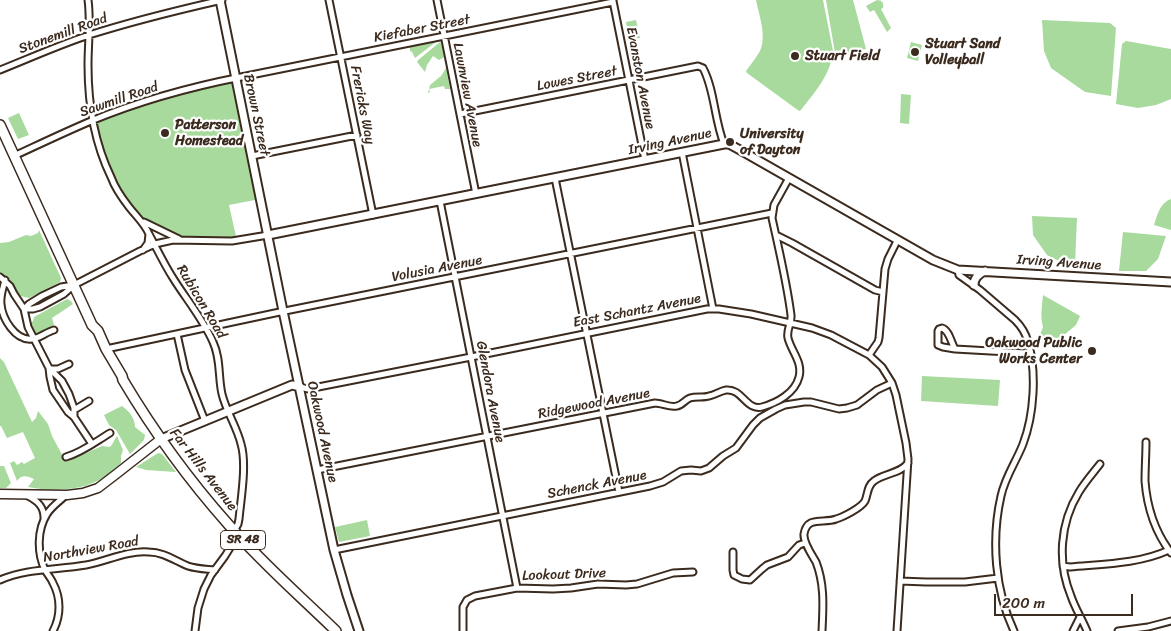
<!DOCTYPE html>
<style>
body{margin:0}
#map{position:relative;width:1171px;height:631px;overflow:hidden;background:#fff;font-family:Sriracha,sans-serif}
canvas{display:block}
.scale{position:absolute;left:994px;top:594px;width:139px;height:22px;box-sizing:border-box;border:2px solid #3b2a1e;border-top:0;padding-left:6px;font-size:15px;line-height:18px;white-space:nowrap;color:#3b2a1e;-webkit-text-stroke:4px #fff;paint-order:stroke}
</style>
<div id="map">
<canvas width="1171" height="631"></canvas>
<div class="scale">200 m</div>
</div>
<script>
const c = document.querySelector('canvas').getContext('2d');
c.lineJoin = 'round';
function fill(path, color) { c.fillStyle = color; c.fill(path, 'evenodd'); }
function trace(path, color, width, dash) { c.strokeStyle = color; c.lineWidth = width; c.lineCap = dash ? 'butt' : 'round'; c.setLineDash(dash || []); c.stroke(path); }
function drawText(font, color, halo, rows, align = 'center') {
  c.font = font + ' Sriracha,sans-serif'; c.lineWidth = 4.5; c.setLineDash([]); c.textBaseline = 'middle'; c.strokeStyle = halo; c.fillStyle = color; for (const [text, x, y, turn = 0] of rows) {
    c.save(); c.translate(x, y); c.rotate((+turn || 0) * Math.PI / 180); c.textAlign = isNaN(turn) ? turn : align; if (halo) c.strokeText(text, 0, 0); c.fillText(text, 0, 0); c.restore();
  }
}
fill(new Path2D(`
 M756 0H823L833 51C831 74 815 92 801 110L799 111 747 73 746 71C751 64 756 58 760 51 767 36 759 15 756 0Z
 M826 0H853L866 49 850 52 835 53Z
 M877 0C882 0 884 3 883 8L881 9 891 28 887 32 874 10 870 12 866 6Z
 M636 20 640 38 629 40 626 22Z
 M1042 20 1110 23 1116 28 1111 96 1085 92 1051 68 1044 51Z
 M1126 41 1171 49V99L1156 105 1138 108 1116 104 1122 44Z
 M436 42 415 58 412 52 410 51V47Z
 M440 42 441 43 444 57 439 60 433 56 427 65 425 72 417 62 418 61H417Z
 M911 42 922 45 918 61 907 58Z
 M446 68 450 89H445L444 86 429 89 430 92 428 93 430 85 441 76Z
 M235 78 260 199 229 205 237 241 181 240 141 220 111 178 92 120 142 103Z
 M901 94 911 95 909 124 900 123Z
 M19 113 29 135 18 139 8 118Z
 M1171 199V230L1154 225C1157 215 1160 203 1171 199Z
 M1032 216 1077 218 1075 264 1059 261 1047 255 1033 235Z
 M39 230 61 278 60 282 29 298 16 295 11 283 0 273V243L9 242 26 235 31 236 38 233Z
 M1123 232 1166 236 1158 259 1146 271H1119Z
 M1043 295 1080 316 1076 325 1052 345 1038 340 1043 327C1040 316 1042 306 1043 295Z
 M67 299 71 301 73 304 52 318 54 325 38 335 36 334 31 323 33 321 34 317Z
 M0 358 4 362 32 422 36 418 38 411 48 424 52 436 66 462 102 446 110 447C114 443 114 439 117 436L123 450 121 456V463C113 469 105 478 95 482 77 491 48 491 28 487L34 479C27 476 22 474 17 481L10 463 14 461 17 465 22 462 24 464 35 458 23 432 7 438 1 426H0Z
 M922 376 1000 380 998 406 921 401Z
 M122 406C129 411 135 418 135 427L145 435 144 440 130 454 116 430 109 425 104 415Z
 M158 453 162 454 176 472 146 470 136 467Z
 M0 466H4L11 483 6 488H0Z
 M367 520 370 536 339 542 335 527Z`), '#a7da9c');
const minor = new Path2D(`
 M88 0C91 22 88 43 88 65 88 104 94 142 111 177 115 188 122 198 129 207 136 216 144 223 149 234L148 243 143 250
 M329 0 373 215
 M437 0 476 194
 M613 1 645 160
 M0 70C30 58 59 45 89 35 133 21 178 10 222 0
 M460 114 698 66 703 68C715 91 714 119 724 144
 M682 152 713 309
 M14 156C40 144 65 132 91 121 139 101 190 87 241 77L613 2
 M252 156 357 135
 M555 178 619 492
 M440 201 517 588
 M144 222 179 239
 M149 234C157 249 164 264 173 278 186 299 203 319 213 342 221 359 218 377 222 394 226 411 237 427 241 444 247 464 241 498 239 519L238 524 234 531
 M776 235 792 243 875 290 883 292
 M958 270 959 275 980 290 1015 320C1021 326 1026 334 1028 342 1037 372 1034 415 1023 444 1016 462 1005 477 1001 496 991 540 995 591 1014 631
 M0 277 10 286 14 294 24 309 28 327 49 368 62 381 69 394 74 408V417
 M5 280C3 288 0 296 1 304 2 318 15 341 32 339 39 339 46 332 54 330
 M24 309 29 304 42 296 61 287 74 285 140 251 155 244 173 240 232 241 268 235
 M24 309H33L40 307 64 294 74 285
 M942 328C949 330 951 342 955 349L943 347 938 345V331L939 329Z
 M177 334 185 370 205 421
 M106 349 275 313 772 213
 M955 349 1026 353 1031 354
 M869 355 878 342 879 338 885 269 888 259 897 241
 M49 368 50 377 53 390 68 412 74 417 92 444
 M51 369H58L69 364
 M300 387 308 389 471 357 707 309H719L751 314 812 328 831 335 869 355 882 367 892 383 896 395 906 443 908 459 897 631
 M74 410 89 401
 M1146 442C1146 455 1145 468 1145 481 1147 507 1155 532 1171 553
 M66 457C83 452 95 442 110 433
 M317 470 655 403C662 403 670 408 677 406 682 405 685 400 690 398 696 396 703 398 709 396 715 395 720 391 726 390 742 388 746 411 762 407 777 403 795 393 799 377 803 362 791 351 788 338 786 330 792 323 791 315 787 283 779 250 772 218L774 205 789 178
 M28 496C38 501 44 507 44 518
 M334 550 650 486 663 482 681 471 691 470 701 471 709 468 723 456 736 448 753 425 760 418 776 409 785 405 804 402H811L839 409 847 408 857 405 877 390 892 383
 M733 552V570L734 575 742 579 750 580 762 569 767 565 788 557 799 545 805 543
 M1063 566 1070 567C1102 564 1139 564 1169 550
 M0 580C28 568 57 570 86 565 107 561 128 550 149 552 164 552 175 561 188 566 197 569 206 569 215 570
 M900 581 926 582H965L998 578
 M53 631C61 616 61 598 53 583 51 578 47 574 45 570 37 553 37 530 47 514 52 506 60 501 66 495
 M195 631 198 608 204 589 211 575 225 556 238 535
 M463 631V607L467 600 475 596 517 588 553 589 571 588 598 584 626 585 637 584 673 573 693 572
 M822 631C823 608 825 585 816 562 812 555 803 542 804 534 807 515 824 524 836 519 843 517 861 508 865 501 868 494 867 486 874 481 884 473 900 474 908 463
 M1073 631 1080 617
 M1087 631C1082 619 1075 608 1071 596 1057 562 1060 523 1079 492 1085 482 1093 473 1100 464
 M1118 631 1148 627 1171 621`);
const tertiary = new Path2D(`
 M220 0 283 311 334 550 347 595 359 631
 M268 235 724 144H729L740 150 933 260 958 270 1171 282
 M974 285C974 278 978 274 985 271
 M161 439 292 385 300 387`);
const secondary = new Path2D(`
 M0 494 67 495 83 493 98 488 115 475 161 439`);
const primary = new Path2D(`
 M0 125 92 325 98 331 106 349 122 376 123 380C154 432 188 479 228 524 261 562 300 596 336 631`);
trace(minor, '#3b2a1e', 9);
trace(tertiary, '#3b2a1e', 11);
trace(secondary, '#3b2a1e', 11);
trace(primary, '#3b2a1e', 12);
trace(minor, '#fff', 5);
trace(tertiary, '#fff', 7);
trace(secondary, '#fff', 8);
trace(primary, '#fff', 9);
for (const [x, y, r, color] of [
 [915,52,5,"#3b2a1e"],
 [795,56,5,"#3b2a1e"],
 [165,133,5,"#3b2a1e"],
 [730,142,5,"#3b2a1e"],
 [1092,351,5,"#3b2a1e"]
]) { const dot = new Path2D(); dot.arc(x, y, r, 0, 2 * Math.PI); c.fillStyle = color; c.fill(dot); trace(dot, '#fff', 2); }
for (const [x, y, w] of [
 [243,540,45]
]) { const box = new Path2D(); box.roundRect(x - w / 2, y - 9.5, w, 19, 4); c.fillStyle = '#fff'; c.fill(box); trace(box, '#3b2a1e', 1); }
drawText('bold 12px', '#3b2a1e', null, [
 ["SR 48",243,540]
]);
drawText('14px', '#3b2a1e', '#fff', [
 ["Kiefaber Street",422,29,-11],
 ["Stonemill Road",63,34,-20],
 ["Evanston Avenue",640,78,79],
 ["Lowes Street",577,79,-11],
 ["Lawnview Avenue",467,95,79],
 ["Sawmill Road",119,100,-19],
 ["Frericks Way",362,105,79],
 ["Brown Street",256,115,78],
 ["Irving Avenue",670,142,-12],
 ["Irving Avenue",1059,263,4],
 ["Volusia Avenue",437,269,-11],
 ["Rubicon Road",201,302,59],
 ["East Schantz Avenue",637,311,-11],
 ["Glendora Avenue",490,392,79],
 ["Ridgewood Avenue",594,404,-11],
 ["Oakwood Avenue",322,432,78],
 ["Far Hills Avenue",203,470,52],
 ["Schenck Avenue",597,485,-11],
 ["Northview Road",91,550,-10],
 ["Lookout Drive",564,575,-2]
]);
drawText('bold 14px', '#3b2a1e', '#fff', [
 ["Stuart Sand",925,44],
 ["Volleyball",925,60],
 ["Stuart Field",805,56],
 ["Patterson",175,125],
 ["Homestead",175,141],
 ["University",740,134],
 ["of Dayton",740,150],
 ["Oakwood Public",1082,343,"right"],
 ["Works Center",1082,359,"right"]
], 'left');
</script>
